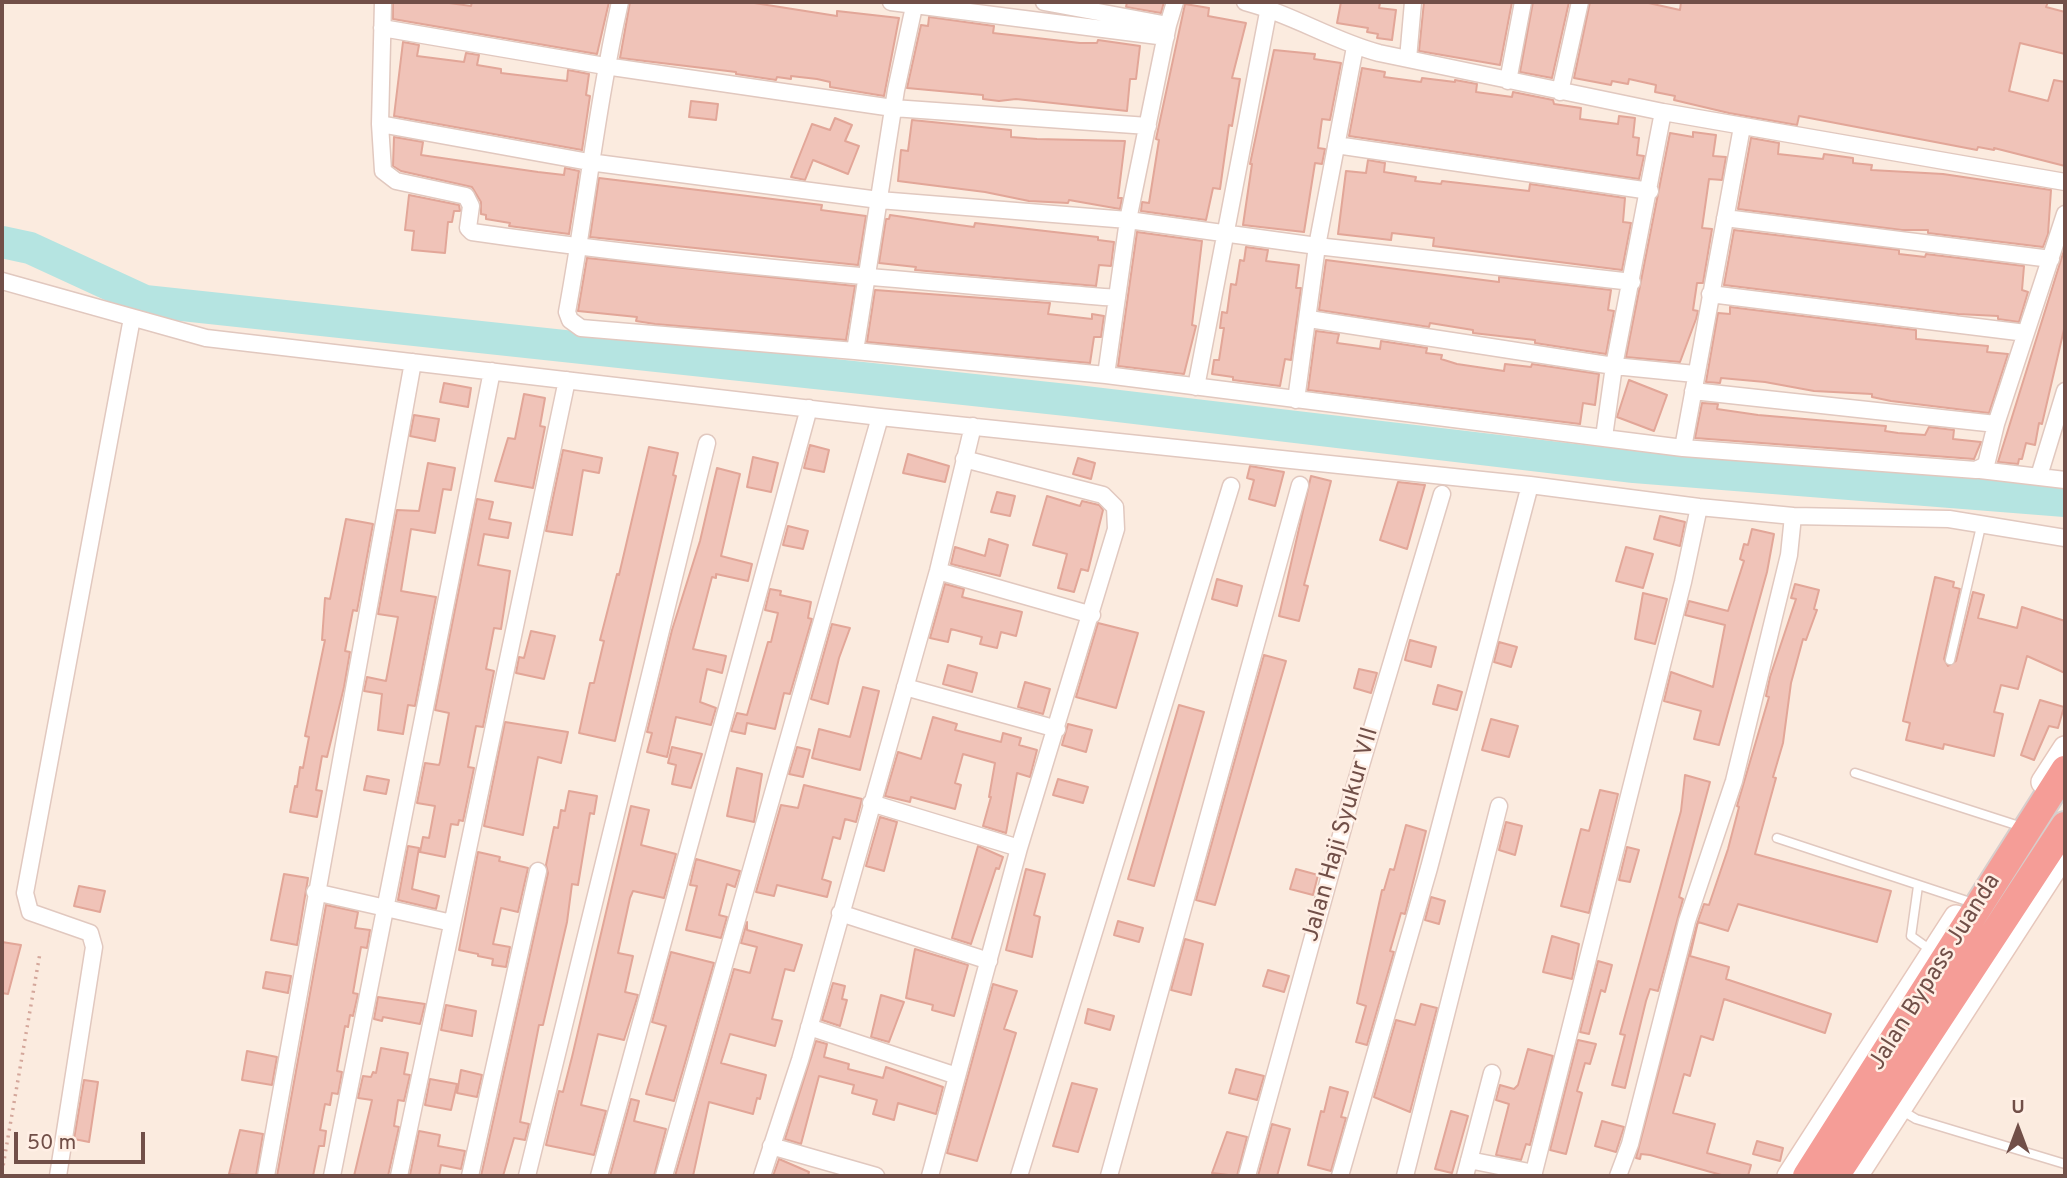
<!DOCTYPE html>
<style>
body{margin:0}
#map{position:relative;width:2067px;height:1178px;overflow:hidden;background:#fbebdf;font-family:Overpass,sans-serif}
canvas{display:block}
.frame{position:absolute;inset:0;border:4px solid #714f48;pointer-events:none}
.north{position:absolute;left:1983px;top:1094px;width:70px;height:70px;-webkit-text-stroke:5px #ffefe5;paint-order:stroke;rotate:0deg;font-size:19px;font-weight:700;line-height:28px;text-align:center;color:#714f48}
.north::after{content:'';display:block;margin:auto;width:24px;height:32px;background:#714f48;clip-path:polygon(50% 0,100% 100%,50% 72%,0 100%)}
.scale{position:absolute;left:14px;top:1132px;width:131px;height:32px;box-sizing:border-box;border:4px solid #714f48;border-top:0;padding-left:9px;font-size:21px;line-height:24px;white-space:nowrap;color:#714f48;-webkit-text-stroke:5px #ffefe5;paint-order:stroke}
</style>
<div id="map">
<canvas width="2067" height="1178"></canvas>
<div class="frame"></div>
<div class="north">U</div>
<div class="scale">50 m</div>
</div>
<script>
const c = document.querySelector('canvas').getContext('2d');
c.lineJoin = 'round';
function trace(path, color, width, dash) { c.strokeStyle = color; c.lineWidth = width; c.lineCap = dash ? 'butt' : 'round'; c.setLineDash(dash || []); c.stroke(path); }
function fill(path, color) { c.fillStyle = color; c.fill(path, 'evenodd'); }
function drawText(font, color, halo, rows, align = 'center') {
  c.font = font + ' Overpass,sans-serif'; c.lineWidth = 5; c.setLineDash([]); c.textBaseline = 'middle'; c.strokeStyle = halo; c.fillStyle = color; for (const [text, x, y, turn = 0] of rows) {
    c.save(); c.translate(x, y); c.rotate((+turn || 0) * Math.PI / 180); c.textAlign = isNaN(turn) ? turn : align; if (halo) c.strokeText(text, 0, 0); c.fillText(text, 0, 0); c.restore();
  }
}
trace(new Path2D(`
 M2 242 30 248 145 301 1076 401 1634 467 2065 501`), '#b5e4e1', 32);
const building = new Path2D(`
 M393 2H442L471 6 472 2H609L597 54 393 19Z
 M630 2H748L837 16V11L899 18 884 96 830 87V82L817 79 791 76V79L777 77 776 80 736 74V72L620 58Z
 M1127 2H1164L1161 13 1126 7Z
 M1341 2 1380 3 1379 8 1396 10 1392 40 1377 38 1378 34 1367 32 1368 28 1337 23Z
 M1424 2H1512L1500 65 1419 51Z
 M1533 2H1569L1552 78 1520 72Z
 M1590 2H1644L1680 10 1681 2H2048L2046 7 2065 12V54L2020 43 2009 91 2048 101 2054 80 2065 82V166L1994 148V150L1978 147 1977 150 1799 116 1797 125 1729 113 1674 100 1675 96 1655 92 1656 85 1629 79 1628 84 1612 81 1611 85 1574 78Z
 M1185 4 1209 8 1208 16 1246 23 1232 78 1240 79 1232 126 1229 125 1220 189 1213 188 1206 220 1141 211 1142 202 1149 203 1159 140 1156 139Z
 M929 17 994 26 993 33 1080 43H1097L1098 40 1140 46 1136 79H1130L1127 111 1016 99 999 101 983 99V95L907 88 921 25 928 26Z
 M403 42 419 45 417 56 464 62 466 53 479 55 477 65 501 69V73L567 81 568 70 589 74 586 95 590 96 582 150 394 116Z
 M1274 50 1315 54 1314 59 1341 63 1330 120 1322 119 1318 148 1325 149 1322 164 1315 163 1304 232 1243 225 1252 164H1250Z
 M1362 68 1385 72 1384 77 1421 82 1422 78 1455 82V80L1477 84 1476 92 1512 97 1513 92 1553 100 1554 104 1581 108 1580 119 1618 124 1619 116 1635 118 1633 137 1639 138 1637 155 1644 156 1639 179 1349 136Z
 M691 101 718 104 716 120 689 117Z
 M835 118 852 125 845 141 859 146 848 174 813 160 805 180 791 177 812 124 830 130Z
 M912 120 1011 130V137L1037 139 1125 141 1118 198H1122L1120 209 1069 200 1068 203 1029 201 985 192 898 181 901 150 908 151Z
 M1693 132 1716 135 1713 156 1726 157 1722 180 1709 179 1702 228 1712 229 1703 283H1697L1693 310 1698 311 1696 319 1680 362 1626 357 1670 133 1693 137Z
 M394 137 423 142 421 155 538 172 564 175 565 168 579 171 569 234 509 226 510 223 486 219V215L481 214V202L472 187 401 171 393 166Z
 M1751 138 1779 143 1778 154 1823 159 1824 154 1853 158V163L1872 165 1871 170 1943 174 2051 190 2048 234 2043 247 1928 233V230H1902L1738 209Z
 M1368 160 1385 163 1384 172 1416 177 1415 181 1441 184 1442 181 1529 191 1530 184 1625 198 1623 222 1631 223 1622 270 1433 246 1434 238 1392 233 1391 240 1338 234 1346 171 1366 173Z
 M599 178 822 205 821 210 866 216 858 265 590 237Z
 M409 195 459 205 460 211H454L452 222H448L445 253 412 250 414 231 405 230Z
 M890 215 959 225 974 227 975 223 1098 237V240L1114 242 1111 266 1099 265 1096 286 915 270 916 267 879 263 886 219H889Z
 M1734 230 1899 250V254L1925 257 1926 254 2024 266 2022 290 2028 292 2019 322 1998 319V316L1958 314 1724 285Z
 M1137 232 1202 241 1192 325 1196 326 1184 374 1118 366Z
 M1246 247 1268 250 1266 261 1299 265 1296 288H1301L1291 360 1285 359 1280 386 1233 380V377L1212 374 1214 360H1219L1224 328H1220L1222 312 1227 313 1231 284 1236 285 1240 260 1244 261Z
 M2065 247V325L2042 424 2039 423 2035 445 2026 443 2022 459H2019L2018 464 1998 462Z
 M587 258 855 286 846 340 655 324 636 321 637 317 578 311Z
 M1326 260 1499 282V277L1611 290 1608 310 1614 311 1606 354 1535 343V340L1473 333V330L1430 323 1429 327 1319 310Z
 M875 290 1050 303 1048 314 1092 319V314L1104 316 1101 337H1094L1090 363 867 342Z
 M1730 307 1916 330V339L1988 346 1987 352 2008 354 1989 413 1891 401 1872 397V394L1814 391 1765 382 1721 378 1720 383 1706 382 1718 313 1730 314Z
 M1316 331 1339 334 1337 343 1352 345 1380 349 1381 341 1427 348 1426 353 1442 355 1441 359 1457 364 1504 371 1505 364 1531 367 1532 364 1599 374 1595 405 1583 403 1580 424 1308 390Z
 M1629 380 1667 395 1654 431 1617 417Z
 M444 383 471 388 468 407 440 402Z
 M524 394 545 398 540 426 545 427 533 488 495 481 508 438 515 439Z
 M1702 403 1718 404 1717 409 1758 415 1886 426 1885 431 1898 433 1925 435 1929 427 1954 430 1953 439 1981 442 1974 459 1695 438Z
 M414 415 439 419 435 441 410 436Z
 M810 445 829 450 824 472 804 468Z
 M649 447 678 453 673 475 676 476 615 741 579 733 590 683H594L604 641 600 640 617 574 619 575Z
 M563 450 602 458 599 473 583 470 572 535 546 531Z
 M908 454 949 466 945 482 903 473Z
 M753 457 778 463 771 492 747 487Z
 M1078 458 1095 463 1091 479 1073 474Z
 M428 463 455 468 451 490 443 489 435 533 411 529 401 591 436 597 415 706 408 705 403 734 378 730 382 694 364 691 367 677 386 681 398 617 378 614 397 510 419 511Z
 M1250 466 1284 472 1275 506 1249 499 1254 480 1247 478Z
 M717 468 740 474 721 556 752 564 748 581 716 574V578L712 577 693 649 726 656 722 673 707 669 700 702 716 708 711 725 676 717 667 757 647 752 652 733 647 732 672 630 700 541Z
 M1311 476 1331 481 1304 585 1308 586 1299 621 1279 616Z
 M1398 482 1425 485 1407 549 1380 540Z
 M997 492 1015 496 1010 516 991 512Z
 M1047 496 1080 506 1082 501 1099 505 1103 510 1088 571 1081 569 1074 592 1058 588 1067 554 1033 545Z
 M477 499 493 502 489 519 511 523 508 538 484 534 478 565 510 571 501 629 494 628 486 669 494 671 483 727 476 726 468 767 474 768 463 821 459 820 458 825 451 824 445 857 420 852 423 837 429 838 435 806 417 803 425 763 439 765 440 762 449 713 435 710Z
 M1660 516 1685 522 1680 546 1654 539Z
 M346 519 373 524 357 611 353 610 345 651 350 652 344 687 327 757 322 756 316 790 322 791 317 817 290 812 295 786 297 787 300 767 303 768 309 737 305 736 325 640H322L325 598 330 599Z
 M788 526 808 531 803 549 783 545Z
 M1752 529 1774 534 1767 572 1719 745 1694 739 1701 711 1664 701 1671 672 1713 687 1725 625 1685 615 1689 601 1728 611 1744 561 1740 559 1744 544 1748 545Z
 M989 539 1008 545 1000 576 951 564 955 547 985 556Z
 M1626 547 1653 554 1643 588 1616 581Z
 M1935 577 1954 582 1953 587 1960 589 1944 659 1948 666 1956 661 1973 592 1984 595 1978 618 2017 628 2022 607 2065 621V673L2027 656 2018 689 2001 685 1994 712 2003 714 1994 756 1944 744 1943 749 1906 740 1910 723 1903 721Z
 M1217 579 1242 586 1237 606 1212 599Z
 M945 584 964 589 962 597 1022 612 1016 636 1001 632 997 648 980 644 982 637 951 629 948 642 930 638Z
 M1795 584 1819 590 1814 609 1817 610 1806 640 1803 639 1791 683 1783 743 1773 777 1776 778 1755 854 1891 891 1877 942 1738 904 1728 931 1698 922 1690 956 1729 967 1726 979 1831 1014 1825 1033 1724 999 1713 1040 1701 1036 1690 1076 1684 1074 1673 1113 1715 1124 1707 1153 1751 1165 1748 1176H1725L1650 1155 1641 1154 1640 1159 1636 1158 1697 924 1704 904 1709 905 1728 849 1739 807 1737 806 1769 697 1766 696 1770 677 1796 599 1791 598Z
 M770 589 781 591 780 595 811 602 808 618 812 619 790 694 784 693 775 729 747 723 745 734 731 731 737 713 747 715 768 642H771L778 613 765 610Z
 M1643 593 1667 599 1655 644 1635 639Z
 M1098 623 1138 633 1116 708 1076 697Z
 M832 624 850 628 839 658 828 704 811 699Z
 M531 631 555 636 544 679 516 673 519 657 524 658Z
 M1410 640 1436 647 1431 667 1405 660Z
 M1499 642 1517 647 1511 667 1494 662Z
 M1264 655 1286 661 1215 905 1196 900Z
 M948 665 977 673 972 692 943 684Z
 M1359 669 1377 673 1371 693 1354 688Z
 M1025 682 1050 689 1043 714 1018 707Z
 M1438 685 1462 692 1457 710 1433 704Z
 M863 687 879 691 860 770 812 758 819 729 850 737Z
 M2040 700 2064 707 2058 728 2049 726 2034 760 2021 755Z
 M1179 705 1204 712 1154 886 1128 879Z
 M933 717 957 724 955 730 1001 742 1003 733 1021 738 1019 745 1037 750 1030 777 1017 773 1006 833 983 826 991 797H989L995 763 963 754 955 783 961 785 955 809 911 797 910 802 885 796 898 752 921 759Z
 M1491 719 1518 726 1509 757 1482 750Z
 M505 722 568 732 561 763 538 757 523 835 484 826Z
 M1068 724 1092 730 1086 752 1062 745Z
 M672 747 702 754 691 788 672 784 676 765 668 763Z
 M797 747 810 750 803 777 789 774Z
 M737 768 762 774 754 822 727 816Z
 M1685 775 1710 782 1679 897 1683 899 1658 991 1650 989 1646 1001 1625 1088 1612 1085 1625 1035 1620 1034 1681 811Z
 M367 776 389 780 386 794 364 790Z
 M1058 779 1088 787 1083 803 1053 795Z
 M804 785 862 799 856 822 845 819 840 839 833 837 822 879 831 882 827 897 777 885 774 896 756 892 781 805 798 808Z
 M1600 790 1618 794 1589 913 1561 906 1581 829 1589 831Z
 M569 791 597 796 594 814 590 813 578 885 572 884 567 922 543 1025H539L520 1122 529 1124 525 1140 514 1138 503 1176H481L548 873 546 865 554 827 558 828 561 810 565 811Z
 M631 806 649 810 641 845 676 854 664 898 633 891 630 898 618 953 633 956 625 992 638 995 624 1040 598 1034 581 1105 606 1111 594 1155 546 1145 559 1091 563 1092 572 1057Z
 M880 817 897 822 884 871 866 866Z
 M1506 822 1522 826 1515 855 1499 850Z
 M1406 825 1426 831 1405 914 1401 913 1390 951 1394 952 1367 1045 1356 1042 1366 1006 1357 1003 1382 890H1384L1390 869 1394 870Z
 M408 846 419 848 412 889 439 896 436 909 398 900Z
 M978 846 1003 857 999 869 996 868 971 944 952 938Z
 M1627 847 1639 850 1630 882 1619 880Z
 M478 852 500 857 499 861 528 868 518 912 501 908 493 944 510 947 506 967 492 965 493 959 478 956V954L459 950Z
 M696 859 740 871 735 887 727 884 719 915 727 917 721 938 686 930 697 886 690 885Z
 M1026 869 1045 874 1034 915 1040 917 1032 957 1006 950Z
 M1296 869 1318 875 1313 895 1290 889Z
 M284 874 308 878 297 945 271 940Z
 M79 886 105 891 100 912 74 906Z
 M1431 897 1445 901 1439 924 1425 920Z
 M326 905 358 912 355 928 370 930 367 948 361 947 353 993 358 994 353 1016 350 1015 348 1027 345 1026 337 1071 342 1072 338 1094 332 1093 330 1105 325 1104 320 1130 326 1131 324 1146H319L313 1176H277Z
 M1118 921 1143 928 1139 942 1114 935Z
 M747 922V930L802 945 794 971 785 969 772 1019 782 1021 775 1046 730 1034 721 1063 766 1075 760 1099 757 1098 753 1114 709 1102 693 1176H675L734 969 750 973 757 947 741 943Z
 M1552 936 1579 944 1572 979 1543 972Z
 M1185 939 1203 944 1191 995 1171 990Z
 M2 942 21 945 8 994 2 993Z
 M915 949 968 965 954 1016 932 1010 933 1005 906 998Z
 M671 952 714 963 674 1101 646 1094 666 1026 652 1022Z
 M1598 961 1612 965 1605 992 1601 990 1589 1034 1580 1032Z
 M1268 970 1289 976 1284 992 1263 986Z
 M266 972 291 976 288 993 263 988Z
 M833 983 845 986 842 999 847 1000 840 1026 822 1020Z
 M993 984 1017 991 1004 1029 1016 1033 977 1161 947 1153Z
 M881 995 904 1002 889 1042 871 1037Z
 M378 997 425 1004 420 1024 383 1017 382 1021 374 1019Z
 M1421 1004 1437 1008 1410 1112 1374 1097 1396 1020 1415 1025Z
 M446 1005 476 1011 472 1036 441 1030Z
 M1088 1009 1114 1016 1110 1030 1085 1023Z
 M1578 1040 1596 1044 1590 1064 1585 1063 1577 1091 1582 1093 1566 1154 1550 1150Z
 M816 1041 827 1044 824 1057 849 1064 848 1069 883 1078 886 1067 943 1087 936 1114 898 1103 894 1120 873 1114 877 1100 852 1093 854 1085 819 1076 801 1144 785 1139Z
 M381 1048 408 1053 404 1074 410 1075 404 1101 398 1100 394 1126 399 1127 388 1176H354L372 1100 358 1098 363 1076 371 1077 373 1072 376 1073Z
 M1528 1049 1553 1056 1530 1145 1526 1144 1521 1160 1496 1155 1509 1104 1496 1100 1500 1085 1514 1089 1518 1085Z
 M247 1051 277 1057 272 1085 242 1080Z
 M1236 1069 1264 1076 1257 1100 1229 1093Z
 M461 1070 482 1075 477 1097 457 1093Z
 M430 1079 457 1084 451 1110 425 1105Z
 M84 1080 98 1082 89 1142 74 1139Z
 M1072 1083 1097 1089 1078 1152 1053 1146Z
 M1330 1087 1348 1092 1341 1117 1346 1118 1331 1171 1308 1165 1321 1111 1324 1112Z
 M631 1099 639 1101 634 1121 666 1129 654 1176H610Z
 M1451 1111 1468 1116 1452 1173 1435 1169Z
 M1602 1121 1624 1127 1616 1152 1595 1146Z
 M1272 1124 1290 1129 1277 1176H1258Z
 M240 1130 263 1134 256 1176 229 1174Z
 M419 1131 440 1135 438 1146 465 1151 461 1169 441 1165 439 1176 410 1175Z
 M1227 1132 1247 1137 1237 1176 1212 1173Z
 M1757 1141 1783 1148 1780 1161 1753 1154Z
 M779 1159 809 1172 808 1176H773Z`);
fill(building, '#f0c3b8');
trace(building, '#e2a698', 2);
const lane = new Path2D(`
 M1950 660 1982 522
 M1855 773 2016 825
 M1777 838 1967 901
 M1918 886 1911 936 1932 951
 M1901 1110 1916 1119 2065 1164`);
const street = new Path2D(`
 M383 2 380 124 383 171 396 181 466 196 471 206 468 228 472 232C686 263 902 280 1117 298
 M620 2C597 105 586 209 567 312L570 320 581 328 855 351 896 90 915 2
 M891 2 1166 37
 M1044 2 1168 25
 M1245 2C1292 14 1333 41 1379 53L1663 112 2065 182
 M382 28 605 66 893 108 1148 126
 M1408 59 1413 2
 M1508 81 1523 2
 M1560 92 1580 2
 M380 124 589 162 879 200 1128 220 1317 246 1632 282
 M1336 145 1650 191
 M1725 218 2051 259
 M2 281 206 338 880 417 1530 485 1699 507 1793 516 1949 519 2065 538
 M1710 294 2026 333
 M1309 319 1614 366 1695 374
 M855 351 1106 375 1683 448 1976 470 1986 465 1996 424
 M1106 375 1128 220 1168 25 1175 2
 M1196 387 1270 2
 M1693 391 1996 424 2065 214
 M1296 400 1317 246 1355 47
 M1604 437 1614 366 1663 112
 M1683 448 1742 127
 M1980 470 2065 480
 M2039 476 2065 391
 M938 571 1092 615
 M905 687 1057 729
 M871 803 1019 848
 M315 892 452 923
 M840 913 989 961
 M809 1027 957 1076
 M771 1146 876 1176
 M1469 1160 1534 1173
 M58 1176 94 947 90 933 30 912 25 893 132 318
 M266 1176 413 362
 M332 1176 492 371
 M399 1176 567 380
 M470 1176 538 871
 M527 1176 707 443
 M599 1176 809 408
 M664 1176 880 417
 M762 1176 800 1060 938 571 973 426
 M930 1176 1019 848 1116 529 1115 507 1103 495 964 459
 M1019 1176 1231 486
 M1109 1176 1300 485
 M1247 1176 1353 792 1442 494
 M1340 1176 1429 868 1530 485
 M1405 1176 1499 806
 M1465 1176 1492 1073
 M1533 1176 1683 582 1699 507
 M1618 1176 1630 1144 1687 921 1734 781 1789 555 1793 516`);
const secondary = new Path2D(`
 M2043 782 2065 748
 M1789 1176 1956 917
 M1856 1176 2065 853`);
const highway = new Path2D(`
 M1807 1176 2065 770
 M1835 1176 2065 826`);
trace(lane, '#e1c8bf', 11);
trace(street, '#e1c8bf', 19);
trace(secondary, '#e6c7bc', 26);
trace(highway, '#d7cecc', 32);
trace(new Path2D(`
 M2 1172 40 953`), '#d4a79b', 3.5, [2, 5]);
trace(lane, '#fff', 8);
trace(street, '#fff', 16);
trace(secondary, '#fff', 23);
trace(highway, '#f59d97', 28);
drawText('24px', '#714f48', '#ffefe5', [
 ["Jalan Haji Syukur VII",1342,835,-74],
 ["Jalan Bypass Juanda",1936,973,-58]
]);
</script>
